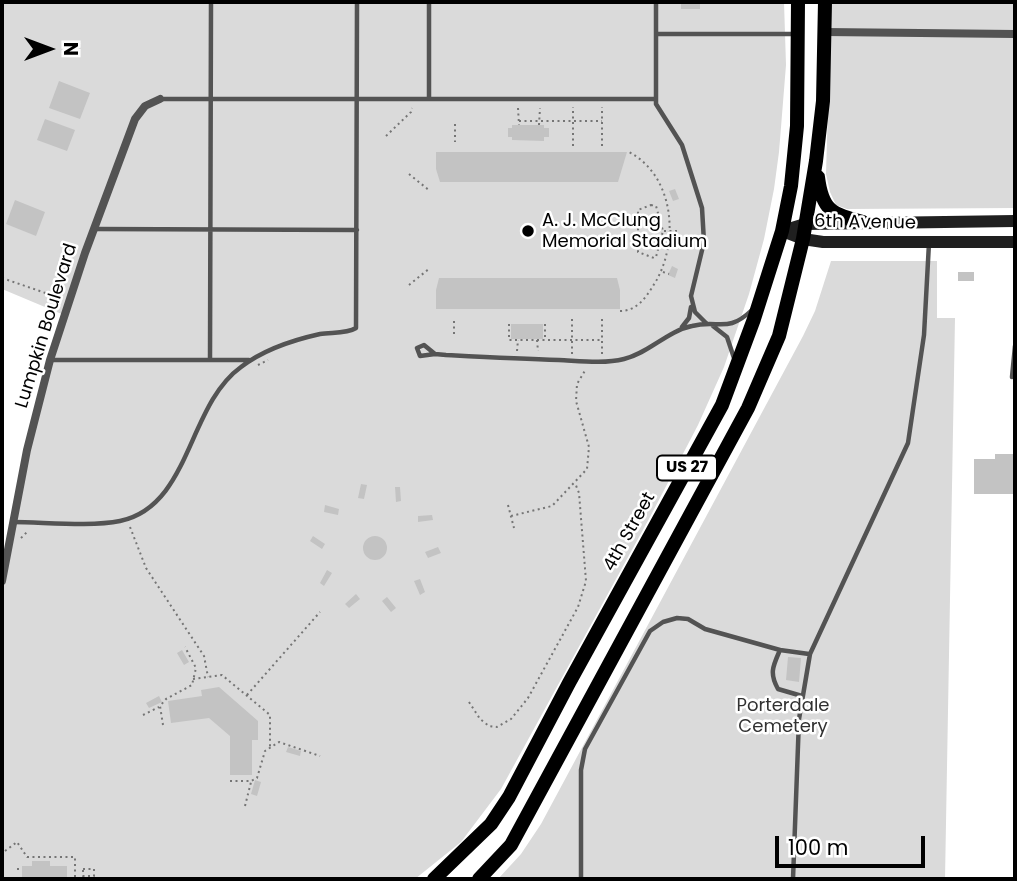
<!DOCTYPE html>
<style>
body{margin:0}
#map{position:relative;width:1017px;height:881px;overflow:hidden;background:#fff;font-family:Poppins,sans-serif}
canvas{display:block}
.frame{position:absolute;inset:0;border:4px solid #000;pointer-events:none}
.north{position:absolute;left:14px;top:14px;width:70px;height:70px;-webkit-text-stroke:5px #fff;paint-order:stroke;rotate:90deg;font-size:19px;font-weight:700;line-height:28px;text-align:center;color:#000}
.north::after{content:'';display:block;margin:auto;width:24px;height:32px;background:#000;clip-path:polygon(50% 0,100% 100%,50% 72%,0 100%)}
.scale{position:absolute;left:775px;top:836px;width:150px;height:32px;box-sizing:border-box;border:4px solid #000;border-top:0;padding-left:9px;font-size:21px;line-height:24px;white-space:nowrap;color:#000;-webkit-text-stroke:5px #fff;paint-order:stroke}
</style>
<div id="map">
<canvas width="1017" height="881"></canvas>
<div class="frame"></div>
<div class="north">N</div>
<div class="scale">100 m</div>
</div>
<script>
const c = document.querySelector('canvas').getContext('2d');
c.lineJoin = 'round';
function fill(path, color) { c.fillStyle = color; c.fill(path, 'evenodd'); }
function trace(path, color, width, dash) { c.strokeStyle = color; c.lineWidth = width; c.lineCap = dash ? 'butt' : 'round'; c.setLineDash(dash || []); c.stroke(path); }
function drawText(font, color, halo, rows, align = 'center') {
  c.font = font + ' Poppins,sans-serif'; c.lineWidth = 5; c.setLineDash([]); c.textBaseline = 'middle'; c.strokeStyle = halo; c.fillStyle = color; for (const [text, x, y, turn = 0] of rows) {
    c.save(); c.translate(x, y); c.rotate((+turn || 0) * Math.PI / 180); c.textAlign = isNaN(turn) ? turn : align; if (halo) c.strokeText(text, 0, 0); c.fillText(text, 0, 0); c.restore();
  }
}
fill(new Path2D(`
 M2 2H784L786 65 779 152 774 189 764 239 749 294 724 367 698 425 650 517 501 789 461 842 415 879H2V581L9 536 64 315 2 289Z
 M831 2H1015V208L847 209 836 205 830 192 826 174Z
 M831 261H937V318H955L945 879H498L521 854 541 824 803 336 815 311Z`), '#dadada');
fill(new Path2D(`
 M681 2H700V9H681Z
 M59 81 90 93 80 119 49 108Z
 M45 119 75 130 67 151 37 140Z
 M512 125H544V128H549V137H544V141L512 140V137H508V128H512Z
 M436 152H627L618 182H440L436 169Z
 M675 189 679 199 673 201 669 191Z
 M15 200 45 212 36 236 6 224Z
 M672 266 678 269 675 278 668 275Z
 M958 272H974V281H958Z
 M439 278H617L620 290V309H436V290Z
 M511 324H543V339H511Z
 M995 454H1014L1015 494H974V459H995Z
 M361 484 367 485 364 499 358 498Z
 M395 487H400L401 501 396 502Z
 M325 505 339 509 338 515 324 512Z
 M432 515 433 520 418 522V516Z
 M313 536 325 544 322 549 310 541Z
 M363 548a12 12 0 1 1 24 0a12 12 0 1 1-24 0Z
 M438 547 441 553 428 558 425 552Z
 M327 570 332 573 324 586 320 583Z
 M420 579 425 592 420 595 414 581Z
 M356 594 360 599 349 608 345 604Z
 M387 597 396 608 391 612 382 601Z
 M182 650 189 662 184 665 177 653Z
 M788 657 801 658 799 682 786 680Z
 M219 687 258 721V740H252V775H230V736L209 718 171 723 168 701 202 696 201 690Z
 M159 696 162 702 149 708 146 703Z
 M288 747 301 751 300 756 286 752Z
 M255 780 261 782 257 796 251 794Z
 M32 861H50V866H67V879H22V866H32Z`), '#c3c3c3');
trace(new Path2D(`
 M518 108 519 125
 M519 121H602
 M455 124V142
 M539 125 540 108
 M386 136 411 112 412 108
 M573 146V107
 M602 146V107
 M409 174 430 191
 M651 205 656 206 663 231 656 257 654 258 638 252V210Z
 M664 231H679
 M663 272 669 274
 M2 278 60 298
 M409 285 430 268
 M620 311C636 311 645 299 653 286 680 245 676 175 627 151
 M509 324V340H602
 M545 324V340
 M454 334V319
 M537 340 538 351
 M517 351 518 340
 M572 354V316
 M602 354V316
 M258 365 268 360
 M508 505 514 528
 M511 516 552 506 587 469 589 447 576 401 577 384 586 369
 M130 527 146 568 204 656 208 677
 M21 538 28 531
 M193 679 222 675 270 715V748
 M247 695 320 612
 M469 702 480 719 489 726 497 727 511 719 528 698 578 607 586 581 579 493 575 483
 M143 715 159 707
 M163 725 160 706 166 699 192 685 196 668 185 647
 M230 781H251L257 778 265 751 279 742 320 756
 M245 806 251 782
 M5 851 17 842 27 857H75V879
 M17 869H22
 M83 869H94V876H83Z`), '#757575', 2, [2, 3.5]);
trace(new Path2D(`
 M656 2V104L682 145 702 208 704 242 691 296 695 312 707 324
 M656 34H795
 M160 99H656
 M429 99V2
 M95 229 357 230
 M713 326 727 337 734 358
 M682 327 689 318 691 307
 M435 354 420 356 417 348 424 345 435 354 446 355C484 357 521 359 559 360 580 361 604 364 624 359 649 353 667 331 692 326 719 319 727 334 752 310
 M51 360H249
 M210 360 211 2
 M1012 377 1015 346
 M13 522C43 522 91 527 120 521 191 506 187 406 241 367 263 350 293 340 320 334 331 332 346 334 356 328L357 2
 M802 696 778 689C769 673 773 666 780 650L809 654
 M581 879V770L585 749 650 631 663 622 677 618 688 619 705 629 780 650
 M793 879 799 719 810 654 908 443 924 335 929 243`), '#535353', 4.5);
trace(new Path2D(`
 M825 32 1015 34
 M2 581 27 450 50 360 85 253 135 119 145 106 160 99`), '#535353', 8);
trace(new Path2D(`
 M782 231 803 239 823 242H1015
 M782 231 805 224 1015 221`), '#202020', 12);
trace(new Path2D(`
 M818 177C822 210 832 215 863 222
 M434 879 491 824 509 797 569 683 722 405 754 319 782 231 791 186 797 126 798 2
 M479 879 511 845 748 408 779 336 803 239 816 161 823 101 825 2`), '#000', 14);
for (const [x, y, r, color] of [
 [528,231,7,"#000"]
]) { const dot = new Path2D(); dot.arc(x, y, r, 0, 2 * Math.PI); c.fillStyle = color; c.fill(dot); trace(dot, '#fff', 2.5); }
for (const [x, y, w] of [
 [687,468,60]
]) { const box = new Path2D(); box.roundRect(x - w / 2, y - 12.5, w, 25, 5); c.fillStyle = '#fff'; c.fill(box); trace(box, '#000', 2); }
drawText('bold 16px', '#000', null, [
 ["US 27",687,468]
]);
drawText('18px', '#000', '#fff', [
 ["A. J. McClung",542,221],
 ["Memorial Stadium",542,242]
], 'left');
drawText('18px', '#000', '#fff', [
 ["6th Avenue",865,223,1],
 ["Lumpkin Boulevard",47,326,-73],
 ["4th Street",630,532,-61]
]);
drawText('18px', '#313131', '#fff', [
 ["Porterdale",783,706],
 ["Cemetery",783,727]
]);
</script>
